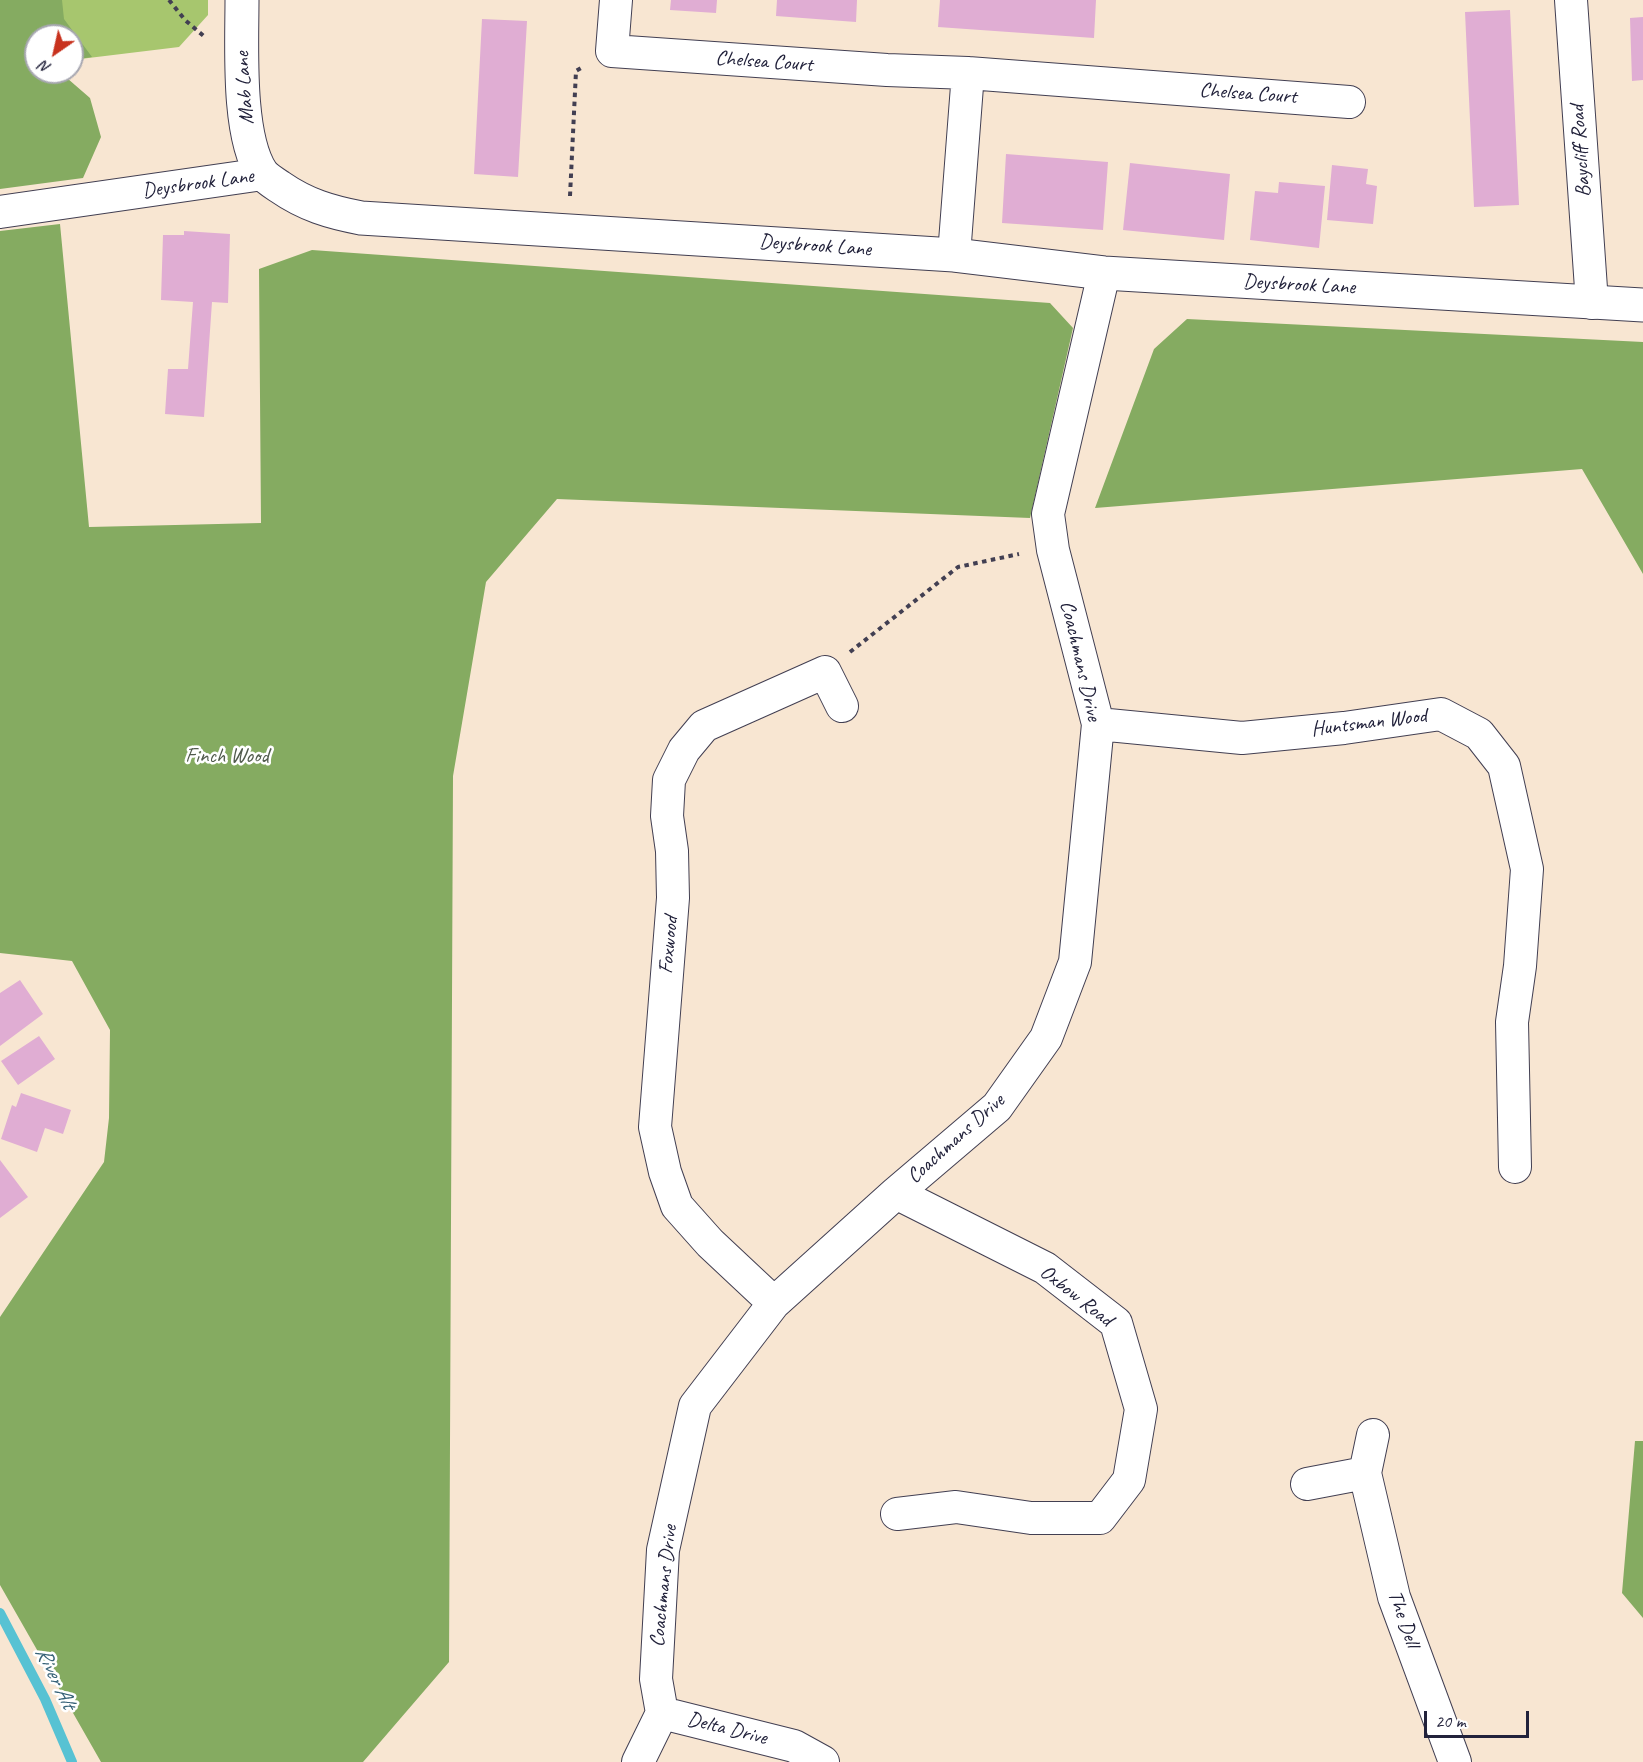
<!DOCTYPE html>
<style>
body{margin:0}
#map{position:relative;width:1643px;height:1762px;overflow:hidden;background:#f8e6d2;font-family:Caveat,sans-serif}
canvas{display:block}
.north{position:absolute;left:24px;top:24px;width:60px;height:60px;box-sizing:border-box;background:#fff;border:2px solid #a7a7b1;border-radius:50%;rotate:214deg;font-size:16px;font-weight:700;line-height:24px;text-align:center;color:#22223b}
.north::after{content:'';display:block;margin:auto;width:21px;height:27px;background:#c8321e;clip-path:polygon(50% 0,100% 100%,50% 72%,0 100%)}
.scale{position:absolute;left:1424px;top:1711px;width:105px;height:27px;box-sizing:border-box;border:3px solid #22223b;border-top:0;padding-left:8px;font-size:18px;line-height:21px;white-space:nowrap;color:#22223b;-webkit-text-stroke:4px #fff;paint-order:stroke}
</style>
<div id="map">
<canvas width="1643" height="1762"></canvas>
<div class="north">N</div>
<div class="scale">20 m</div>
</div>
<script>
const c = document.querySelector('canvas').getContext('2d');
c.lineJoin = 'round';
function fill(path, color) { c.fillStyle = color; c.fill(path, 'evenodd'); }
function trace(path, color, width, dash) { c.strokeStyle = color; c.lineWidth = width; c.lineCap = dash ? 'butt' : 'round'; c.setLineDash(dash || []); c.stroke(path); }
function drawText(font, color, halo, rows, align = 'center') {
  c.font = font + ' Caveat,sans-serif'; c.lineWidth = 5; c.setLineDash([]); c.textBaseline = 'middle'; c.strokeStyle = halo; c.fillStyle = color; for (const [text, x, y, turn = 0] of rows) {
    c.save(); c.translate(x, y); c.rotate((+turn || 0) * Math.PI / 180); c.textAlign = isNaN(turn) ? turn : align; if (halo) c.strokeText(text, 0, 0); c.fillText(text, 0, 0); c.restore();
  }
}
fill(new Path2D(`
 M0 0H208V15L179 47 72 60V36H36Z`), '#a7c66e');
fill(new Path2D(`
 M0 0H62L64 19 92 57 72 60V36H36V72H60L90 98 101 137 83 178 0 189Z
 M60 224 89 527 261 523 259 269 312 250 1050 303 1073 328 1030 518 557 499 486 582 453 776 449 1662 363 1762H101L0 1585V1317L104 1162 109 1118 110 1030 72 961 0 953V231Z
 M1187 319 1643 342V574L1582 469 1095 508 1154 349Z
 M1635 1441H1643V1618L1622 1593Z`), '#85ab61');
trace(new Path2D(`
 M0 1613 45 1699 72 1762`), '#57c2d3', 10);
fill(new Path2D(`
 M671 0H717L716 13 670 10Z
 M777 0H857L856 22 776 16Z
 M940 0H1096L1094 38 938 27Z
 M1510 10 1519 205 1474 207 1465 12Z
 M1643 17V80L1632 81 1630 18Z
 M482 19 527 21 518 177 474 174Z
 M1006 154 1108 162 1103 230 1002 223Z
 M1130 163 1230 174 1224 240 1123 230Z
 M1332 165 1368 169 1366 184 1377 186 1373 224 1327 220Z
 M1279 182 1325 186 1319 248 1250 240 1255 191 1278 193Z
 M184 231 230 234 228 303 212 302 204 417 165 414 168 369H188L193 302 161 300 163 235H184Z
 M20 980 43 1014 0 1046V993Z
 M39 1036 55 1059 18 1085 1 1061Z
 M21 1093 71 1110 63 1134 45 1128 37 1152 1 1139 12 1105 16 1107Z
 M0 1160 28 1197 0 1218Z`), '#e0add3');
const minor = new Path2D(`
 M616 0 612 51 887 70 968 73 1349 102
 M1571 0 1592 303
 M0 212 263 174
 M954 255 968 73
 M1098 724 1242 738 1344 728 1441 714 1479 734 1504 766 1527 869 1520 966 1512 1022 1515 1167
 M896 1193 1045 1268 1116 1323 1141 1409 1129 1480 1100 1518H1031L956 1507 897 1514
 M774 1303 710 1243 677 1206 665 1172 655 1127 673 898 672 851 667 816 669 780 684 750 704 726 825 672 842 706
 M1373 1435 1365 1473 1394 1597 1455 1762
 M1307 1484 1365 1473
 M662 1713 794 1746 823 1762
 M638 1762 662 1713 656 1679 663 1550 695 1406 774 1303 896 1193 997 1107 1046 1038 1075 962 1098 724 1053 550 1048 514 1104 273`);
const tertiary = new Path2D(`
 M242 0C242 45 237 136 262 173 266 178 274 183 280 187 306 205 330 212 361 218L954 255 1104 273 1643 305`);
trace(minor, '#423f52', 34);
trace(tertiary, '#423f52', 35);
trace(new Path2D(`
 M169 0 185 20 206 38
 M570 196 576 71 583 67
 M850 652 958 567 1019 554`), '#423f52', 4, [4.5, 4.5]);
trace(minor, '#fff', 32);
trace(tertiary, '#fff', 33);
drawText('21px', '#22223b', '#fff', [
 ["Chelsea Court",764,62,4],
 ["Mab Lane",245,88,-94],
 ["Chelsea Court",1248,94,4],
 ["Baycliff Road",1581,151,-94],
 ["Deysbrook Lane",198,184,-8],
 ["Deysbrook Lane",815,246,4],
 ["Deysbrook Lane",1299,285,3],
 ["Coachmans Drive",1080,661,77],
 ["Huntsman Wood",1369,723,-7],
 ["Foxwood",669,945,-84],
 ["Coachmans Drive",956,1139,-42],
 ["Oxbow Road",1076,1296,38],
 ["Coachmans Drive",664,1586,-84],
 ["The Dell",1403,1619,71],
 ["Delta Drive",727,1729,14]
]);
drawText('21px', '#515b4d', '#fff', [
 ["Finch Wood",227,756]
]);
drawText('italic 22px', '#376278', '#fff', [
 ["River Alt",55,1678,64]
]);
</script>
